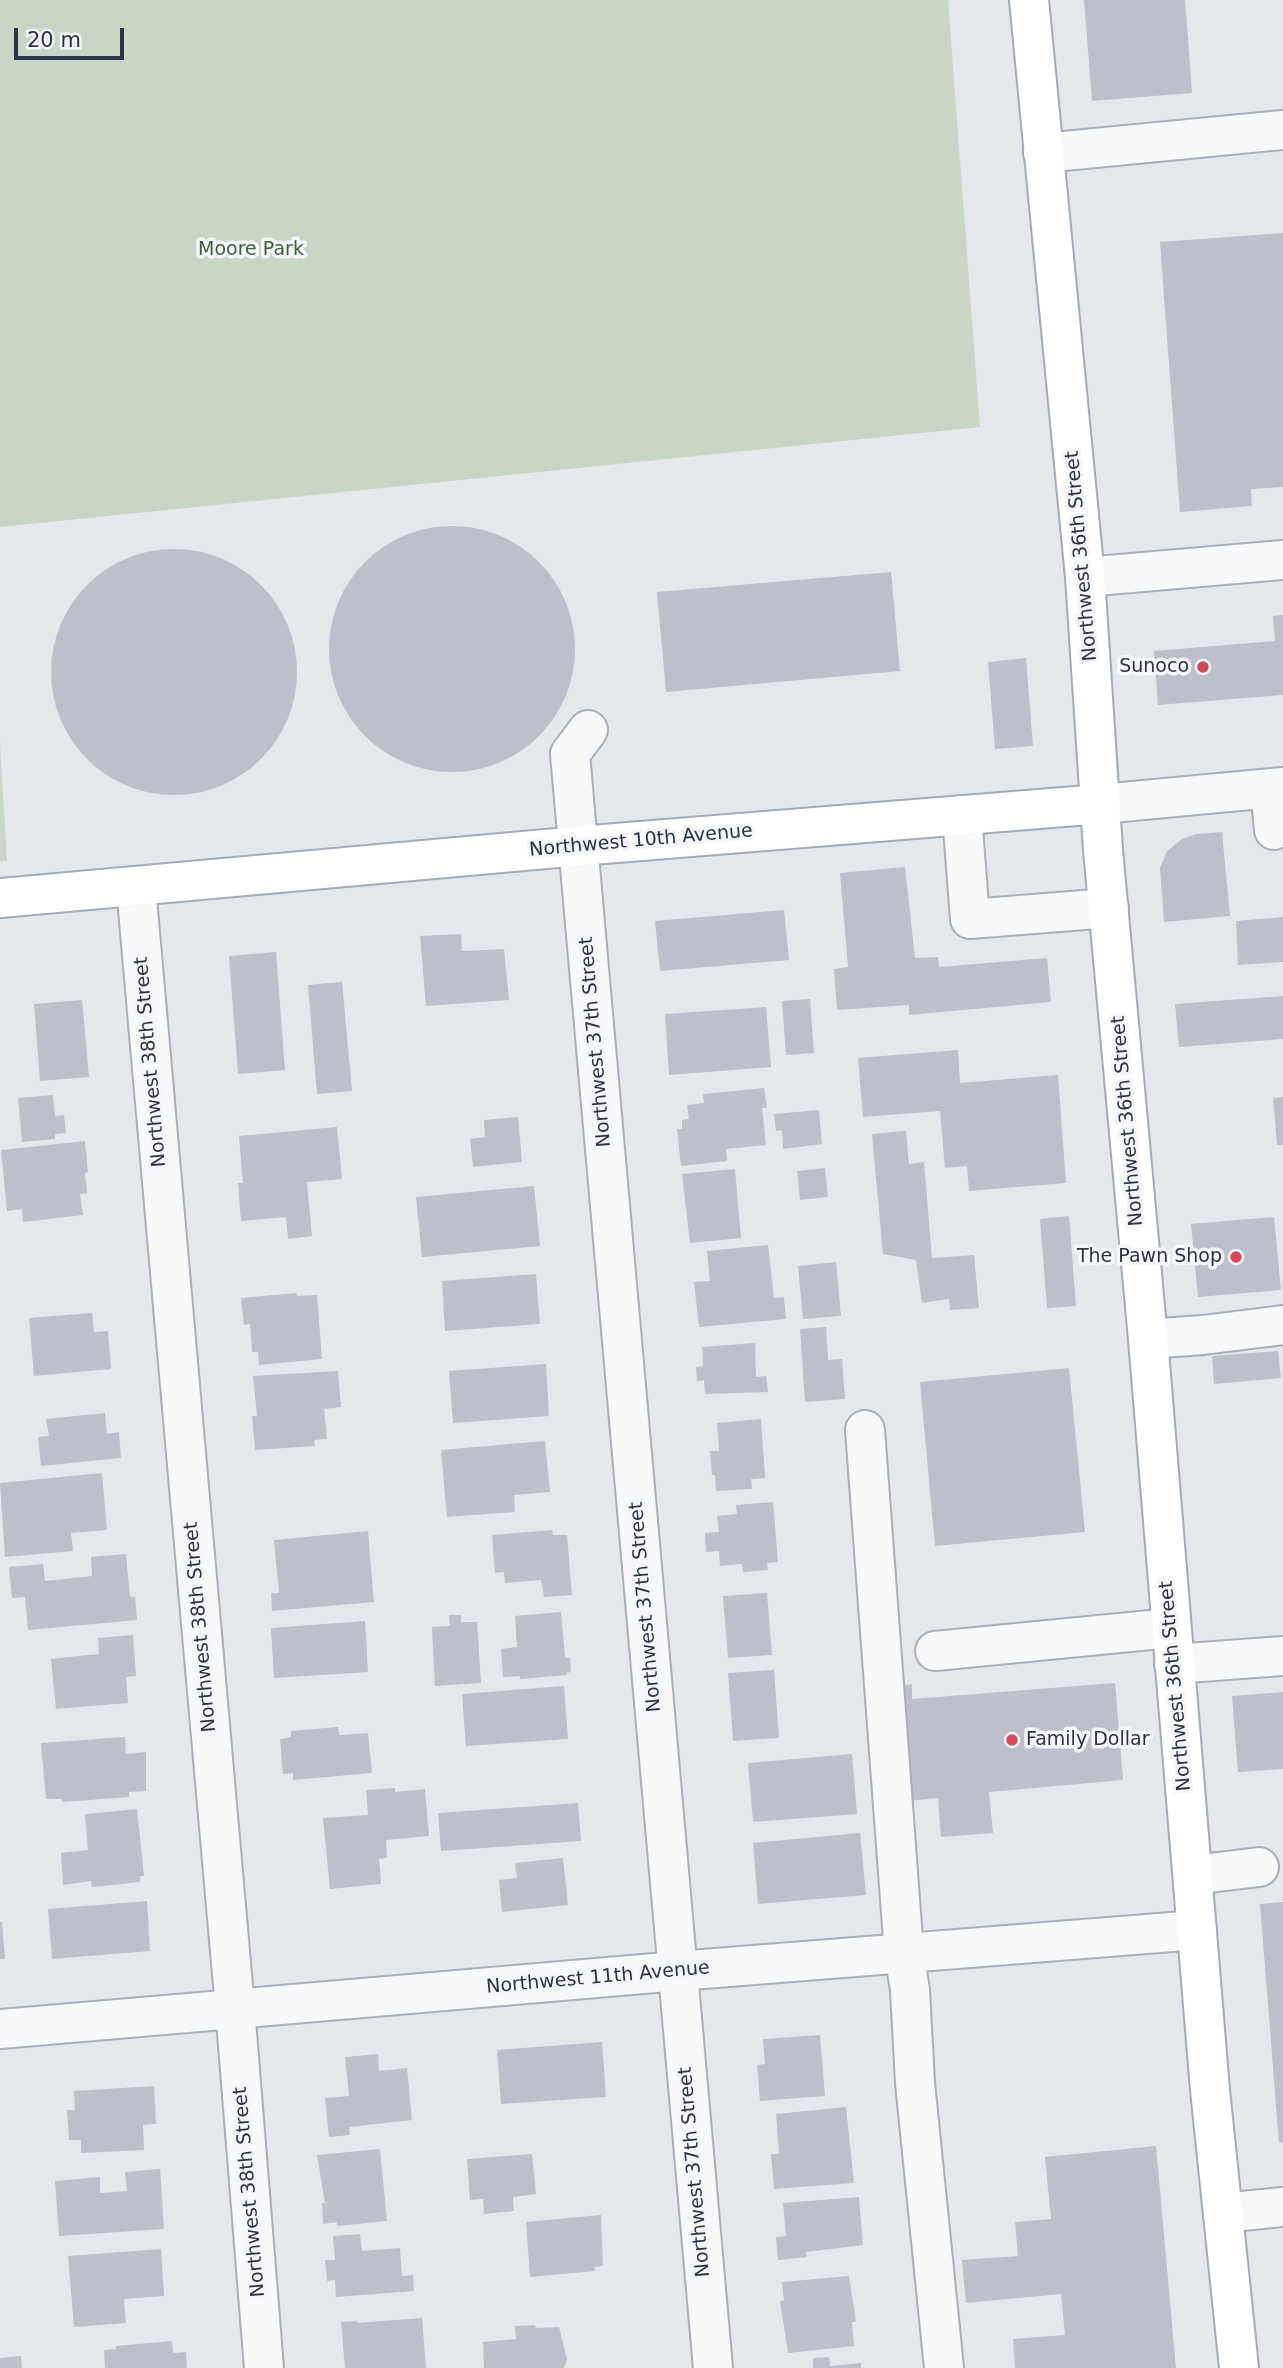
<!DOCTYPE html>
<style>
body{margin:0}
#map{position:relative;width:1283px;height:2368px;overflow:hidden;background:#e4e7ec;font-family:"DejaVu Sans",sans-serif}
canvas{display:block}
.scale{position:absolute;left:14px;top:28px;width:110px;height:32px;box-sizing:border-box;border:4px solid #2b3445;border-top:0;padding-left:9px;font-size:21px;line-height:24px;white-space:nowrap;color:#2b3445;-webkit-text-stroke:5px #f4f6f9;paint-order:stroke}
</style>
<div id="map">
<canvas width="1283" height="2368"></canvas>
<div class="scale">20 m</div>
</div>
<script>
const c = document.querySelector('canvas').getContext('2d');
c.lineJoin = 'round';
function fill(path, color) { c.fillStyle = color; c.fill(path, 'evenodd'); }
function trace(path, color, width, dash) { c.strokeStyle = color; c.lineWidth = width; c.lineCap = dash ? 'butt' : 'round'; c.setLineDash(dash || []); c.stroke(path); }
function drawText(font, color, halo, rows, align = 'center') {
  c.font = font + ' "DejaVu Sans",sans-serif'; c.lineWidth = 7; c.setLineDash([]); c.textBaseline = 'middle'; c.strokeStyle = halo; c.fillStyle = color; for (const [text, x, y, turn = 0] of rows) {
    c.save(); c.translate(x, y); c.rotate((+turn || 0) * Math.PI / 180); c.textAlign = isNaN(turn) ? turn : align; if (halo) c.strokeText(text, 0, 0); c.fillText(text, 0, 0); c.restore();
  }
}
fill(new Path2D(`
 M0 0H948L980 427 0 527Z
 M0 743 7 861H0Z`), '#c9d6c5');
fill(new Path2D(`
 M1084 0H1185L1192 93 1092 101Z
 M1283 233V487L1251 489 1252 506 1180 512 1160 242Z
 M329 649a123 123 0 1 1 246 0a123 123 0 1 1-246 0Z
 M51 672a123 123 0 1 1 246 0a123 123 0 1 1-246 0Z
 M891 572 900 671 666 692 657 592Z
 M1283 615V695L1158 705 1154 651 1275 641 1273 616Z
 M1026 658 1033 746 995 749 988 662Z
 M1222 832 1230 916 1164 922 1160 868 1167 851 1182 839 1196 834Z
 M905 867 915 958 938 957 939 967 1047 958 1051 1002 909 1015V1005L837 1010 834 969 848 967 840 873Z
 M784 910 789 960 660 971 655 921Z
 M1283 917V962L1238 965 1236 921Z
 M461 934 462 951 504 949 509 1000 426 1006 420 936Z
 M276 952 285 1070 238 1074 229 956Z
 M342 982 352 1091 317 1094 308 985Z
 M1283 996V1039L1179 1047 1175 1004Z
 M810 999 814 1053 786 1055 782 1001Z
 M82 1000 89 1077 40 1081 34 1004Z
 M766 1007 771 1067 669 1075 665 1014Z
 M958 1050 960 1083 1058 1075 1066 1183 969 1191 967 1166 945 1168 940 1111 863 1117 858 1058Z
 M764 1088 767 1108H762L766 1145 726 1149 727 1161 681 1166 677 1129H682V1120L689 1119 687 1105 704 1103 703 1094Z
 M53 1095 55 1116 64 1115 66 1133 55 1134V1139L22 1142 18 1098Z
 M1283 1097V1145H1277L1273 1098Z
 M819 1110 822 1144 783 1149 782 1130 776 1131 774 1114Z
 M518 1117 522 1162 473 1167 470 1139 485 1137 484 1120Z
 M337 1127 342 1179 307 1182 312 1236 288 1239 286 1217 241 1221 238 1183H243L239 1136Z
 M906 1131 909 1164 924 1162 932 1258 974 1255 979 1308 950 1310 949 1299 922 1303 916 1260 883 1254 872 1134Z
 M85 1141 88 1172 85 1173 87 1193 80 1194 83 1215 23 1222 22 1209 7 1211 1 1150Z
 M825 1168 828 1197 800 1200 797 1171Z
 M735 1169 741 1238 690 1243 682 1174Z
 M534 1186 540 1246 422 1257 416 1197Z
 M1069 1216 1076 1306 1047 1308 1040 1219Z
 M1274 1217 1281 1290 1198 1297 1191 1224Z
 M768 1245 774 1298 784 1297 786 1319 699 1327 694 1282 710 1281 707 1251Z
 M836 1262 841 1316 803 1319 798 1266Z
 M536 1274 540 1324 445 1331 442 1281Z
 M296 1293 297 1296 317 1295 322 1359 259 1365 258 1352H252L250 1324 244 1325 241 1298Z
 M92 1313 94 1332 108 1331 111 1369 34 1376 29 1318Z
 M826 1327 828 1360 842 1359 845 1399 805 1402 800 1329Z
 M755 1343 756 1377 766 1376 768 1392 705 1394 704 1380 697 1381 696 1367 703 1366 702 1347Z
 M1278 1351 1281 1378 1214 1384 1212 1356Z
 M546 1364 549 1416 453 1423 449 1371Z
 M1069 1368 1085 1532 935 1546 920 1382Z
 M338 1371 341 1407 324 1409 327 1439 314 1440 315 1446 255 1450 252 1416H257L253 1376Z
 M105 1413 107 1434 119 1432 121 1458 41 1466 38 1437 49 1436 46 1419Z
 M761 1419 765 1478 751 1479 752 1489 716 1491 715 1475H712L710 1451H719L717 1423Z
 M545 1441 550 1492 514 1495 515 1512 447 1517 441 1450Z
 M102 1473 107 1530 71 1533 73 1551 5 1557 0 1483Z
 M773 1502 778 1562 767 1563 768 1570 743 1572 742 1564 720 1566 719 1551 706 1552 705 1533 719 1532 717 1516 737 1514 736 1505Z
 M552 1530 553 1535H567L572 1595 544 1597 541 1580 505 1583 504 1572 495 1573 492 1535Z
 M368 1531 374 1602 272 1611 271 1593H279L274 1540Z
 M126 1554 130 1597H135L137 1620 28 1630 25 1597 12 1598 9 1567 43 1564 45 1581 92 1576 91 1557Z
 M767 1593 772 1655 728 1658 723 1596Z
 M561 1612 565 1658 570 1657 571 1672 566 1673 567 1675 520 1679V1676L503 1677 501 1649 517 1647 515 1616Z
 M449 1615H461V1622H477L481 1683 435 1686 432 1627 450 1626Z
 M365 1621 368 1672 274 1678 271 1628Z
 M133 1635 136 1676 126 1677 128 1703 56 1709 51 1659 99 1654 98 1638Z
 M774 1670 779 1738 733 1741 728 1673Z
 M1115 1683 1123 1780 989 1792 993 1833 941 1837 938 1798 908 1801 899 1686 912 1684V1699Z
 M564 1686 568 1739 466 1746 462 1694Z
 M1283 1692V1769L1238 1772 1232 1696Z
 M338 1727 339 1735 368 1733 372 1773 293 1780V1773L283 1774 280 1739 291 1737V1731Z
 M125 1737 126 1754 146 1752V1791L129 1792V1797L63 1802 62 1799H46L41 1743Z
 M852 1754 857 1814 753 1822 748 1763Z
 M395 1788V1792L425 1789 429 1836 386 1840 387 1858 379 1859 381 1884 330 1889 323 1818 368 1815 366 1790Z
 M578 1803 581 1841 441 1851 438 1813Z
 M137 1809 144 1876H140V1882L92 1887 91 1881 63 1885 61 1853 88 1850 85 1814Z
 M860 1833 866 1895 758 1904 753 1843Z
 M563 1858 568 1905 502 1912 499 1880 517 1878 515 1863Z
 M147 1901 150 1951 52 1959 48 1909Z
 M1283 1902V2142L1279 2143 1260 1904Z
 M0 1922H2L5 1959H0Z
 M820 2035 825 2096 760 2101 757 2065 765 2064 763 2039Z
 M602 2042 606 2097 501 2104 497 2050Z
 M378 2054 379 2071 407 2068 412 2120 349 2127 350 2135 329 2137 325 2098 349 2096 345 2057Z
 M154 2086 156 2124 143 2125 144 2150 81 2153V2140H69L67 2110H75L74 2091Z
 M846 2107 854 2183 774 2189 771 2154H779L776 2114Z
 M1156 2146 1176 2368H1015L1013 2339 1065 2335 1061 2294 966 2303 962 2260 1018 2256 1015 2222 1051 2219 1045 2157Z
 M380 2149 387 2221 337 2226V2222L323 2224 322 2203H325L317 2155Z
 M532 2154 536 2194 513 2197 514 2211 484 2214 483 2199 470 2200 467 2159Z
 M160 2169 164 2229 59 2236 55 2181 100 2177V2193L127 2191 125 2172Z
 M859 2197 863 2245 806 2252 807 2257 778 2260 776 2237 786 2236 783 2203Z
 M601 2215 603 2266 594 2267 595 2271 530 2277 526 2222Z
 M360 2234 362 2251 400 2248 402 2276 413 2275 414 2291 336 2297 335 2280 327 2281 325 2260H335L333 2236Z
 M161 2249 164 2296 124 2299 126 2323 74 2327 68 2256Z
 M849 2276 856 2322H852L854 2346 788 2353 780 2301H784L782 2282Z
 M422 2318 426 2368H345L341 2322 357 2321V2323Z
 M535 2325 536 2328 559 2327 567 2359 564 2368H484L483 2342 516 2339 515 2326Z
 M172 2341 173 2353 186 2352 187 2368H105L104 2350 116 2349V2346Z
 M21 2356 22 2368H0V2358Z
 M829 2357 830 2366 861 2363V2368H813V2358Z`), '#bbc0ca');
const minor = new Path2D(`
 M1043 153 1283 130
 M1085 577 1283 560
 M588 730 570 754 713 2368
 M1270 789 1274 830
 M1101 804 1283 787
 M962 815 970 919 1109 908
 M136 887 235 2008 264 2368
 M1148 1339 1203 1335 1283 1325
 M865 1430 904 1953 910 1990 915 2083 944 2368
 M935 1651 1171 1628
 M1174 1664 1283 1656
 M1193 1875 1259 1867
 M0 2029 678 1971 1197 1930
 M1223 2213 1283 2207`);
const major = new Path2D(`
 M1029 0 1085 577 1103 850 1148 1339 1210 2090 1239 2368
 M0 898 579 846 1101 804`);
trace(minor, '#a9aeb7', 42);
trace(major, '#a3abb8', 42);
trace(minor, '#f7f8fa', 38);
trace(major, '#fff', 38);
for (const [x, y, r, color] of [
 [1203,667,7,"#d1495b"],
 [1236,1257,7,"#d1495b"],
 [1012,1740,7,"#d1495b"]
]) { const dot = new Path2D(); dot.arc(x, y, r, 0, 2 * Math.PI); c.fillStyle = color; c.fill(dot); trace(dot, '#f4f6f9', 2.5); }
drawText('19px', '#3f6138', '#f4f6f9', [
 ["Moore Park",251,250]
]);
drawText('19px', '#2b3445', '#f4f6f9', [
 ["Northwest 36th Street",1082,556,-95],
 ["Northwest 10th Avenue",641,841,-5],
 ["Northwest 37th Street",596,1042,-95],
 ["Northwest 38th Street",151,1062,-95],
 ["Northwest 36th Street",1128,1121,-95],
 ["Northwest 37th Street",646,1607,-95],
 ["Northwest 38th Street",201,1627,-95],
 ["Northwest 36th Street",1176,1686,-95],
 ["Northwest 11th Avenue",598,1978,-5],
 ["Northwest 37th Street",695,2172,-95],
 ["Northwest 38th Street",250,2192,-95]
]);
drawText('19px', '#2b3445', '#f4f6f9', [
 ["Sunoco",1189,667],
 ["The Pawn Shop",1222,1257],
 ["Family Dollar",1026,1740,"left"]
], 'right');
</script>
